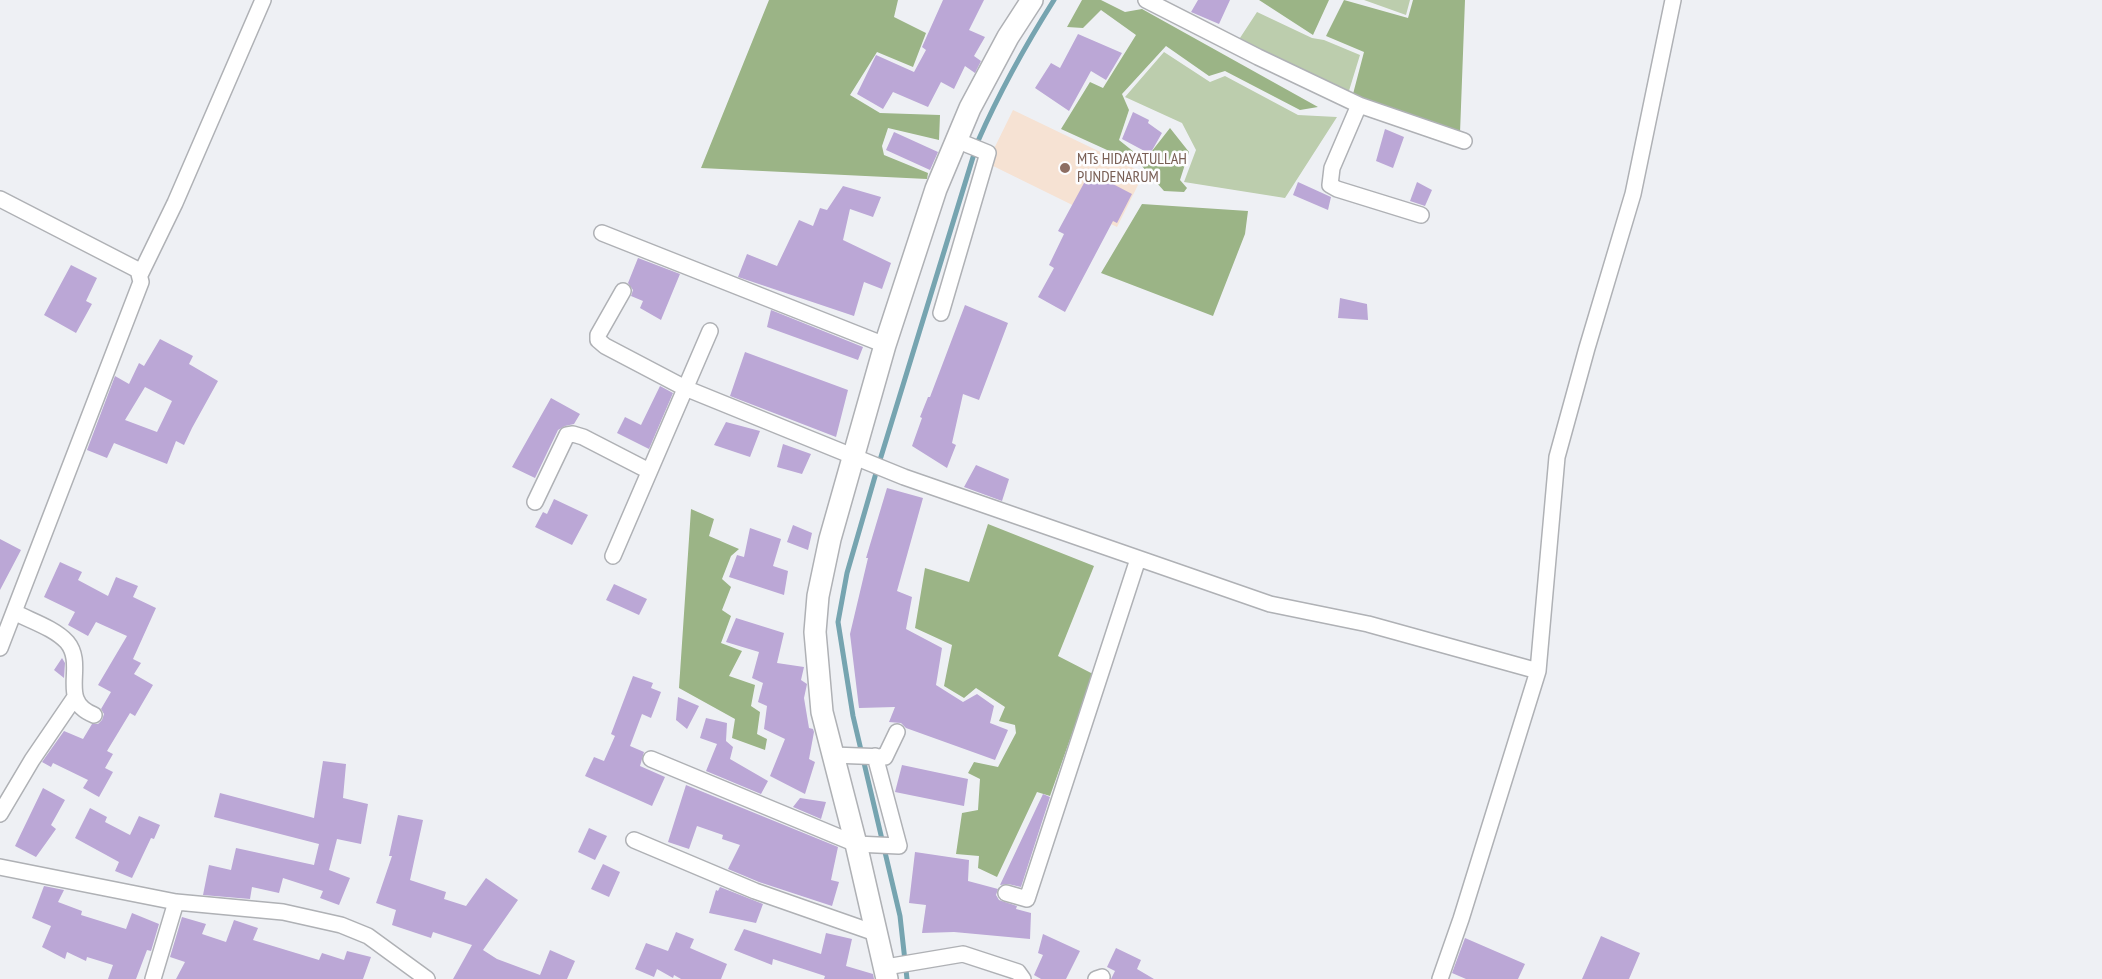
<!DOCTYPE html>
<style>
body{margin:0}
canvas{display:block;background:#eef0f4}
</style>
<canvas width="2102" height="979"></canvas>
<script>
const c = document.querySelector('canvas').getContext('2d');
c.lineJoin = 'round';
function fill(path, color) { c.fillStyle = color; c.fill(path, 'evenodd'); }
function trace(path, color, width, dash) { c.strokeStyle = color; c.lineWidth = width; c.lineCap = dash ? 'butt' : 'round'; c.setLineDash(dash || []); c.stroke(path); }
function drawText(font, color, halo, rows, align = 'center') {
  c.font = font + ' "PT Sans Narrow",sans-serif'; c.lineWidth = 5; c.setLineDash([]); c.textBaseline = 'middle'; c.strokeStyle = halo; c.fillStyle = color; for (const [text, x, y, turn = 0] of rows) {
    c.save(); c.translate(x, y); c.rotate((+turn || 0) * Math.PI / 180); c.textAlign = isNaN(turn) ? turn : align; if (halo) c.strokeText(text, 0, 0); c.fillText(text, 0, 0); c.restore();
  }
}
fill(new Path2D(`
 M1013 110 1144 173 1117 227 987 163Z`), '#f6e2d3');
fill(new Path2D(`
 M1364 0H1410L1406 15Z
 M1257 12 1312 38 1324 40 1360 55 1348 94 1238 41Z
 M1164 52 1210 82 1225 76 1298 115 1337 117 1285 198 1184 182 1196 150 1182 123 1125 97Z`), '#bccdad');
fill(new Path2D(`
 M769 0H898L894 17 926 33 913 67 877 52 850 95 880 113 940 115 939 140 888 128 882 146 884 155 928 173 927 179 701 168Z
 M1082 0H1101L1125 12 1142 9 1318 107 1300 110 1225 71 1209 76 1166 46 1122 94 1129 110 1119 140 1134 152 1129 160 1061 129 1090 82 1103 88 1136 35 1101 10 1083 28 1067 27Z
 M1259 0H1329L1313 35Z
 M1344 0 1408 18 1413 0H1465L1460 133 1353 94 1364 52 1326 36Z
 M1170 128 1189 152 1180 180 1187 188 1184 192 1164 191 1141 165Z
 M1142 204 1248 211 1245 234 1213 316 1101 273Z
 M691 509 714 519 709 536 739 549 731 556 722 579 731 587 722 610 731 616 721 643 742 651 729 676 755 685 751 706 760 712 757 734 767 739 765 750 732 738 735 719 679 688Z
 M988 524 1094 566 1058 656 1093 674 1050 796 1037 792 997 877 978 868 979 856 956 854 962 813 978 810 980 779 968 773 974 762 998 767 1016 733 1015 725 999 721 1005 707 976 688 964 698 944 686 952 645 915 628 925 568 969 582Z`), '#9bb486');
trace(new Path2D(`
 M907 979 900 916 853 716 838 622 847 573 876 473 978 141C1000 91 1025 46 1054 0`), '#76a4b0', 5);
fill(new Path2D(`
 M943 0H984L969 30 985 37 974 56 981 61 975 73 965 66 954 89 941 82 928 107 893 92 883 109 857 94 876 55 914 72 926 50 922 47Z
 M1198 0H1230L1219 24 1191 12Z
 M1078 34 1122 53 1106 80 1091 71 1069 111 1035 88 1051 63 1060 68Z
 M1133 112 1149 120 1148 123 1162 133 1150 154 1122 139Z
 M1385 129 1404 137 1393 168 1376 161Z
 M894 132 938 152 930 170 886 150Z
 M1090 172 1132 194 1117 223 1113 221 1065 312 1038 297 1054 268 1049 265 1064 234 1058 231Z
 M1298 182 1331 197 1328 210 1293 195Z
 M1417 182 1432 190 1425 206 1410 201Z
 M843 186 881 197 873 217 850 209 843 240 891 263 882 289 864 282 854 316 738 277 747 254 777 266 799 220 813 226 820 208 827 210Z
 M638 258 680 274 661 320 640 308 643 301 631 296 633 290 628 283Z
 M71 265 97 278 86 301 92 304 76 333 44 315Z
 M1340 298 1367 304 1368 320 1338 318Z
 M965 305 1008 323 979 400 963 394 952 443 956 445 947 468 912 446 922 418 920 417 928 397H930Z
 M771 310 863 347 858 360 767 327Z
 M160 339 193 356 189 364 218 381 192 428 184 445 176 441 167 464 114 443 107 458 87 450 115 376 129 384 139 363 144 366ZM145 387 172 401 157 432 125 420Z
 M745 352 848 390 836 437 730 396Z
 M660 386 673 393 649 449 617 433 625 417 641 425Z
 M551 398 580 414 574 424 565 426 558 430 535 478 512 467Z
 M726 422 760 431 750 457 714 445Z
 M783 444 811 454 802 474 777 467Z
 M976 465 1009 479 1002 501 964 487Z
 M887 488 923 498 897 591 912 597 906 629 942 648 936 685 963 702 977 694 994 706 990 723 1008 730 995 760 906 728 901 723 889 722 895 707 859 708 850 634 868 558H866Z
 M554 499 588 515 572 545 535 527 543 512 547 514Z
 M793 525 812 533 808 550 787 542Z
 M750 528 781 539 773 566 788 571 784 595 729 577 737 555 744 557Z
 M0 539 21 550 0 590Z
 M60 562 82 572 78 580 108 596 116 577 138 586 133 597 156 608 133 659 141 663 134 674 153 685 135 716 130 713 107 751 113 754 105 768 113 772 99 797 83 788 88 780 53 763 51 767 42 762 64 731 83 739 92 724H98L102 720 104 714 101 709 111 692 98 685 127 636 96 622 88 636 68 625 75 612 44 597Z
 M614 584 647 599 639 615 606 600Z
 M736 618 784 633 777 663 804 667 801 680 807 684 804 698 809 728 813 729 814 732 809 759 815 762 805 794 770 776 785 739 764 729 767 706 758 702 763 683 752 678 759 652 726 642Z
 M62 658 65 663 64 678 54 670Z
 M633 676 653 683 651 688 661 692 651 718 642 714 630 746 644 752 640 766 665 777 652 806 585 776 594 757 604 761 615 736 611 734Z
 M678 697 699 706 687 729 676 720Z
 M706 718 727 723 726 741 733 747 730 759 768 781 761 794 706 771 717 744 700 738Z
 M323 761 346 764 343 798 368 804 361 844 337 839 329 870 350 878 339 905 320 898 323 891 283 878 279 893 252 887 250 899 203 895 209 865 231 870 236 848 314 865 319 844 214 817 220 793 314 818Z
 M902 765 968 779 964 806 895 792Z
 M686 785 838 847 831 880 839 882 832 906 759 882 728 869 740 845 722 839 723 835 697 826 689 849 668 842Z
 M43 788 65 800 51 825 56 829 36 857 15 846Z
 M1043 794 1050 797 1021 887 1008 884 1000 885Z
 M800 798 826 802 821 819 793 807Z
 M90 808 107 817 105 822 130 835 139 816 160 825 154 839 151 838 132 878 115 871 119 862 75 838Z
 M398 815 423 820 410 880 446 892 444 899 466 906 486 878 518 900 483 950 497 959 540 975 550 950 575 961 567 979H453L472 945 433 932 431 938 392 925 396 910 376 903 392 856H389Z
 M589 828 607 836 595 860 578 852Z
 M915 852 969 860 968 881 998 889 996 895 999 900 1017 906 1016 909 1031 913 1030 939 954 932 922 933 926 905 909 903Z
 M603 864 620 872 609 897 591 889Z
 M44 886 64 890 58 902 82 911 81 915 126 929 132 913 159 924 151 951 147 950 136 979H108L113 965 87 957 86 961 67 952 65 959 42 947 51 926 32 918Z
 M720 887 763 904 756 923 709 913 716 890 718 891Z
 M182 917 206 924 202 934 226 942 234 920 258 928 253 940 319 960 322 953 344 960 347 951 371 957 363 979H176L185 962 170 957Z
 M744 929 821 954 826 933 852 939 846 966 873 974 874 979H824L825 976 773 959 772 965 734 950Z
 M676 932 694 939 690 948 727 964 721 979H681L674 975 673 978 657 969 654 977 635 969 646 943 668 951Z
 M1043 934 1080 951 1066 979H1041L1034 975 1043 955 1038 953Z
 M1601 936 1640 953 1629 979H1582Z
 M1465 938 1525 964 1518 979H1466L1452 973Z
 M1116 948 1141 960 1137 969 1154 979H1111L1115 971 1107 967Z`), '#bba7d6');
const minor = new Path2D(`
 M1146 0 1258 57 1359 105 1464 141
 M1359 105 1332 168 1330 185 1337 189 1421 215
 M0 199 138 270 141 282 0 648
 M602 233 885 345
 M140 275 175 203 263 0
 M623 291 598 335V340L605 346 685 388 904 477 1270 604 1368 624 1538 671
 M941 313 988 153 956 140
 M535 502 567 435 573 434 583 437 649 471
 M613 556 710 331
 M14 612C31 621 54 628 67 642 87 666 57 701 94 715
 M833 755 885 757 897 732
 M651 759 856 844 899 846 875 756
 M0 814 32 760 75 697
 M634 840 755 891 878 934
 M0 867 176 902 283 912 341 925 368 936 427 979
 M1006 893 1027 899 1138 559
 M886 967 963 954 1018 972 1023 979
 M153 979 176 902
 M1096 979 1102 977
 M1440 979 1461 919 1538 671 1557 457 1587 348 1633 194 1673 0`);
const secondary = new Path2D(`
 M887 979 856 844 822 712 815 632 818 596 830 539 885 345 936 189 970 108 1008 37 1032 0`);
trace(minor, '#afb1b5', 18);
trace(secondary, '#afb1b5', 24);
trace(minor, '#fff', 15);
trace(secondary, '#fff', 21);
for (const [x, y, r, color] of [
 [1065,168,6,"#8d6e63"]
]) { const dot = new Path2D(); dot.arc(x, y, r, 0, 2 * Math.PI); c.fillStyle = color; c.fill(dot); trace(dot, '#fdfdff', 2); }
drawText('16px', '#785e54', '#fdfdff', [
 ["MTs HIDAYATULLAH",1077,159],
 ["PUNDENARUM",1077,177]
], 'left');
</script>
